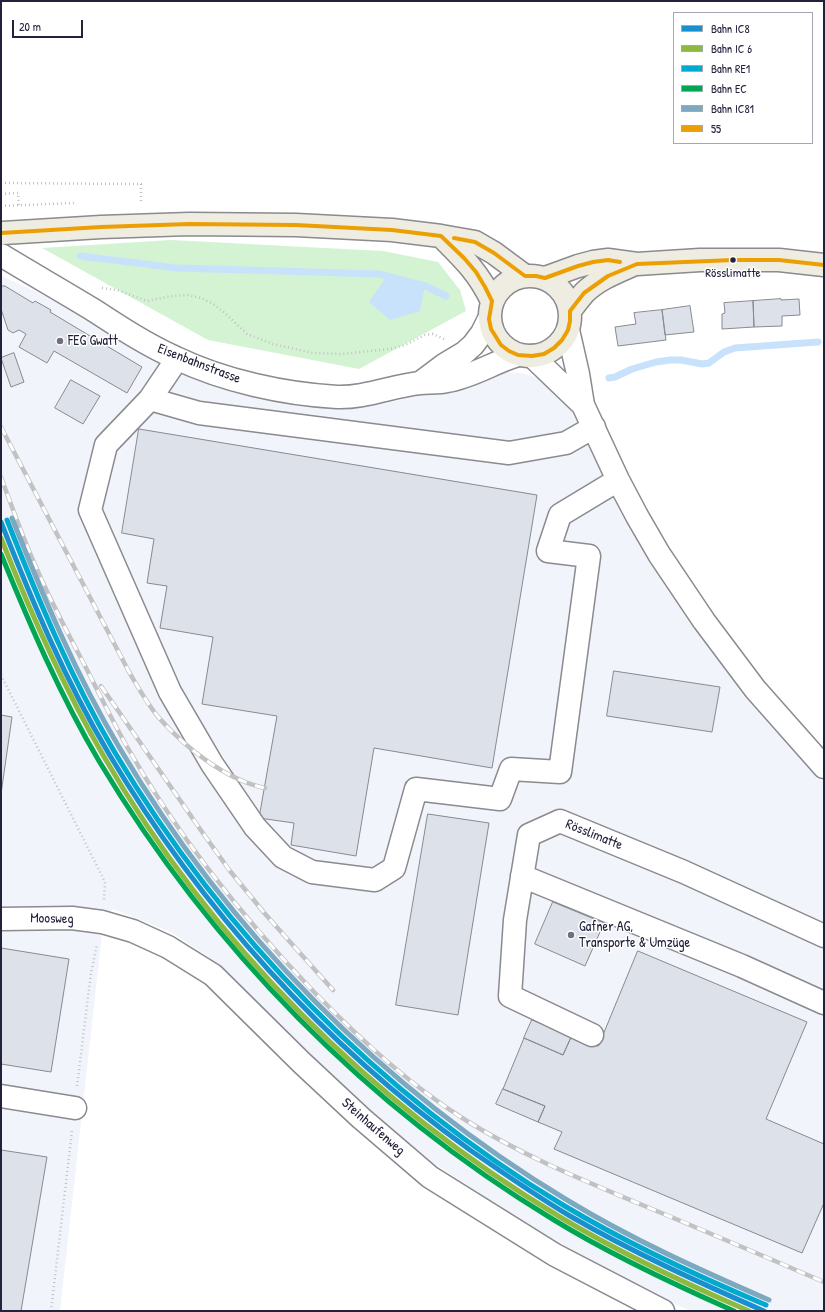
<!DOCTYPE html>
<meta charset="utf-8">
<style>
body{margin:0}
#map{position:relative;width:825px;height:1312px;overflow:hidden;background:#fff;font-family:"Patrick Hand",sans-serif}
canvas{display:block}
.frame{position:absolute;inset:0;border:2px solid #22223b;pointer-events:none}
.legend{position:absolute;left:673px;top:12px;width:140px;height:132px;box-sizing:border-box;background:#fff;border:1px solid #a7a7b1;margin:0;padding:5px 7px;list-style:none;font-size:12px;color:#22223b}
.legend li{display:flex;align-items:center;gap:8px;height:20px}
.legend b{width:20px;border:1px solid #a7a7b1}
.scale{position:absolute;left:12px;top:20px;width:71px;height:18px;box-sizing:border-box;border:2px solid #22223b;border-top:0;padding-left:5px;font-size:12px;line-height:14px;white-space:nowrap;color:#22223b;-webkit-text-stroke:3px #fff;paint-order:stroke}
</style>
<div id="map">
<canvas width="825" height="1312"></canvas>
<div class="frame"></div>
<ul class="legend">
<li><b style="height:5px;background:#1a8fce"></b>Bahn IC8</li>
<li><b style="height:5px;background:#8db93e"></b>Bahn IC 6</li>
<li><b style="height:5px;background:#00a9ce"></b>Bahn RE1</li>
<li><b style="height:5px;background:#00a651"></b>Bahn EC</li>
<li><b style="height:5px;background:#7da9c0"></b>Bahn IC81</li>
<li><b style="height:5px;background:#ec9f03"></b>55</li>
</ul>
<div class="scale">20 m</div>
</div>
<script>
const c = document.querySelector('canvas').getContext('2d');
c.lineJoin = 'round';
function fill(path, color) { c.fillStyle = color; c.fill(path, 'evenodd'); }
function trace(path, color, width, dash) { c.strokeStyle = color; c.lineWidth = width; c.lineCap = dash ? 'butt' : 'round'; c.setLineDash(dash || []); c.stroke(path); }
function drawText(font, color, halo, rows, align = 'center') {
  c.font = font + ' "Patrick Hand",sans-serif'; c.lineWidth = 3; c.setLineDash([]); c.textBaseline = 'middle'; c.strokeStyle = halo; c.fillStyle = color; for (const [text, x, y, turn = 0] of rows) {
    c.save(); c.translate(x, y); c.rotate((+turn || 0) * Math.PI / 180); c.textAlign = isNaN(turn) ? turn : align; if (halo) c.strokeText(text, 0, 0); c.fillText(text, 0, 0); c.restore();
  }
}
fill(new Path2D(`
 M1 276 26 287 55 301 163 365 316 406 387 403 485 380 496 375 508 372 520 373 533 376 544 381 554 389 573 413 622 515 743 695 824 784V1311H691L639 1288 531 1228 431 1161 338 1084 242 986 207 956 171 932 113 909 102 922 101 943 60 1311H1Z`), '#f2f4fc');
fill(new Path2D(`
 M171 240 383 251 438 262 460 290 466 311 359 369 208 340 42 248Z`), '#d4f3d3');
fill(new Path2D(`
 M387 276 425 286 420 311 390 320 369 302Z`), '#c8e2fb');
trace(new Path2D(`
 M80 256 177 268 379 274 425 286 446 296
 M609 378 615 377 632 369 656 362 670 360H681L702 364 709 363 724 352 735 348 818 342`), '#c8e2fb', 7);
const building = new Path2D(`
 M1 286H5L33 303 35 301 51 310 50 312 142 367 127 393 54 351 47 363 19 347 26 334 19 330 13 333 8 330 1 309Z
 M781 299V300L799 299 800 315 782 316V326L754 327 753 301Z
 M753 301 754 327 722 329V314L725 313 724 303Z
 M690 306 694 332 665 335 662 310Z
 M662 310 666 340 618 346 615 327 636 324 634 313Z
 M14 353 24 382 11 387 1 358Z
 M71 380 100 396 83 424 55 408Z
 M139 429 537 495 492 768 374 748 356 856 291 845 294 823 259 818 277 716 202 704 213 637 160 628 167 586 147 583 154 539 122 533Z
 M614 671 720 687 712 732 607 716Z
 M1 715 12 717 1 794Z
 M428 814 489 823 458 1015 396 1005Z
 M553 902 604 923 585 966 535 944Z
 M1 948 69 959 51 1072 1 1064Z
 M638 951 807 1022 766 1119 824 1144V1203L802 1253 554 1149 562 1132 538 1122 545 1106 503 1089 524 1038 563 1055 572 1035 598 1046Z
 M532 1020 572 1035 563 1055 524 1038Z
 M503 1089 545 1106 538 1122 496 1104Z
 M1 1150 47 1157 21 1311H1Z`);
fill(building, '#dde1ea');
trace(building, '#8a8a8f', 1);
const minor = new Path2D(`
 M1 255C32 274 64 292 95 311 121 328 147 345 176 358 224 381 284 394 337 397 365 398 392 386 420 383 429 382 438 383 447 381 472 377 494 362 518 355
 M568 330 578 374 583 405 618 480 637 516 659 554 704 621 755 689 824 767
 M532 356 583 405
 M177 359 150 399 106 445 90 510 170 692 212 764 255 827 283 857 312 872 375 880 394 868 416 789 500 799 511 769 560 772 589 556 548 551 560 515 618 480
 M420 383 444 365 464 353 473 345 482 333 489 319
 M150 399 199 413 509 453 566 443 594 427
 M522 876 742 966 824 1003
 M1 919 72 918 102 922 133 931 168 947 213 975 301 1062 361 1118 430 1177 555 1255 663 1311
 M592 1035 510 996 515 920 529 835 560 821 684 872 824 936
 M1 1096 75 1108`);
const major = new Path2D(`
 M3 233 101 227 189 224 296 225 392 230 441 236 475 242 494 253 525 276
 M441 236C463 258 478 272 492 301
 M490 316a40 40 0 1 1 80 0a40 40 0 1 1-80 0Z
 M545 278 578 266 593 262 608 260 637 264 700 260H779L824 265
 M570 311C574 305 579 299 584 293 598 279 617 272 635 264`);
trace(minor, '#8a8a8f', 25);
trace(major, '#8a8a8f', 25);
trace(new Path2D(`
 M1 183 141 184V201L139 202
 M1 194 18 193 19 205
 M1 206 74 203
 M102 288 117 290 147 301 171 296 188 295 201 298 213 304 225 313 247 334 273 344 313 353 342 354 390 349 405 345 425 335 433 334 444 339
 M1 675 105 882 104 900
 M77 1086 91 973 97 945
 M51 1311 72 1131`), '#c2c2c4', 2.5, [1, 3]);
trace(minor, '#fff', 22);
trace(major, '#efede1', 22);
const rail = new Path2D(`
 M1 427 128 670C138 687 147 704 160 719 186 748 226 780 265 788
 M1 477C12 507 23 538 36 567 50 600 67 632 84 664 98 691 111 718 126 745 177 835 243 918 315 993 362 1041 411 1086 467 1121 520 1154 578 1178 635 1202 698 1228 761 1255 824 1282
 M101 686 200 829 230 871 266 915 333 990`);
trace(rail, '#c2c2c4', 4.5);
trace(rail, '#fff', 3, [9]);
trace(new Path2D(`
 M1 233 101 227 189 224 296 225 392 230 441 236 464 258 476 272 485 287 492 301 489 319 491 329 501 345 509 351 518 355 532 356 544 354 554 348 562 340 568 330 570 321V311L584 293 608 276 637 264 733 260H779L824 265
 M454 238 475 242 494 253 525 276H536L545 278 578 266 593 262 608 260 620 262`), '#ec9f03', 4);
trace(new Path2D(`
 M1 522C32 601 65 680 109 754 201 909 324 1045 470 1150 503 1173 536 1196 570 1216 632 1252 698 1282 764 1311`), '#1a8fce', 5);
trace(new Path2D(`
 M1 538C30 612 63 686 103 755 212 944 373 1105 560 1217 620 1253 684 1283 749 1311`), '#8db93e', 5);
trace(new Path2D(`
 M7 520C38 599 71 678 114 751 224 936 379 1094 563 1205 628 1244 697 1276 766 1305`), '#00a9ce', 5);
trace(new Path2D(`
 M1 554C30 625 60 695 99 761 211 948 367 1107 554 1220 611 1255 673 1284 734 1311`), '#00a651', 5);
trace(new Path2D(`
 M12 518C43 596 76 675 119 747 228 932 383 1089 567 1200 631 1239 700 1270 769 1300`), '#7da9c0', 5);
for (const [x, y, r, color] of [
 [733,260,3.5,"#22223b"],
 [60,341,4,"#6f6f80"],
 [571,935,4,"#6f6f80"]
]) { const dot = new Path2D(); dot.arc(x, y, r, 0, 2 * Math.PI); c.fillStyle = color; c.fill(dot); trace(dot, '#fff', 1.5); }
drawText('13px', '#22223b', '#fff', [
 ["Rösslimatte",733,274]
]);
drawText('14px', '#22223b', '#fff', [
 ["FEG Gwatt",68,341],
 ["Gafner AG,",579,927],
 ["Transporte & Umzüge",579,943]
], 'left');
drawText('14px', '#22223b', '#fff', [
 ["Eisenbahnstrasse",199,364,21],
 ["Rösslimatte",594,835,22],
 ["Moosweg",52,919,1],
 ["Steinhaufenweg",373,1127,41]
]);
</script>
